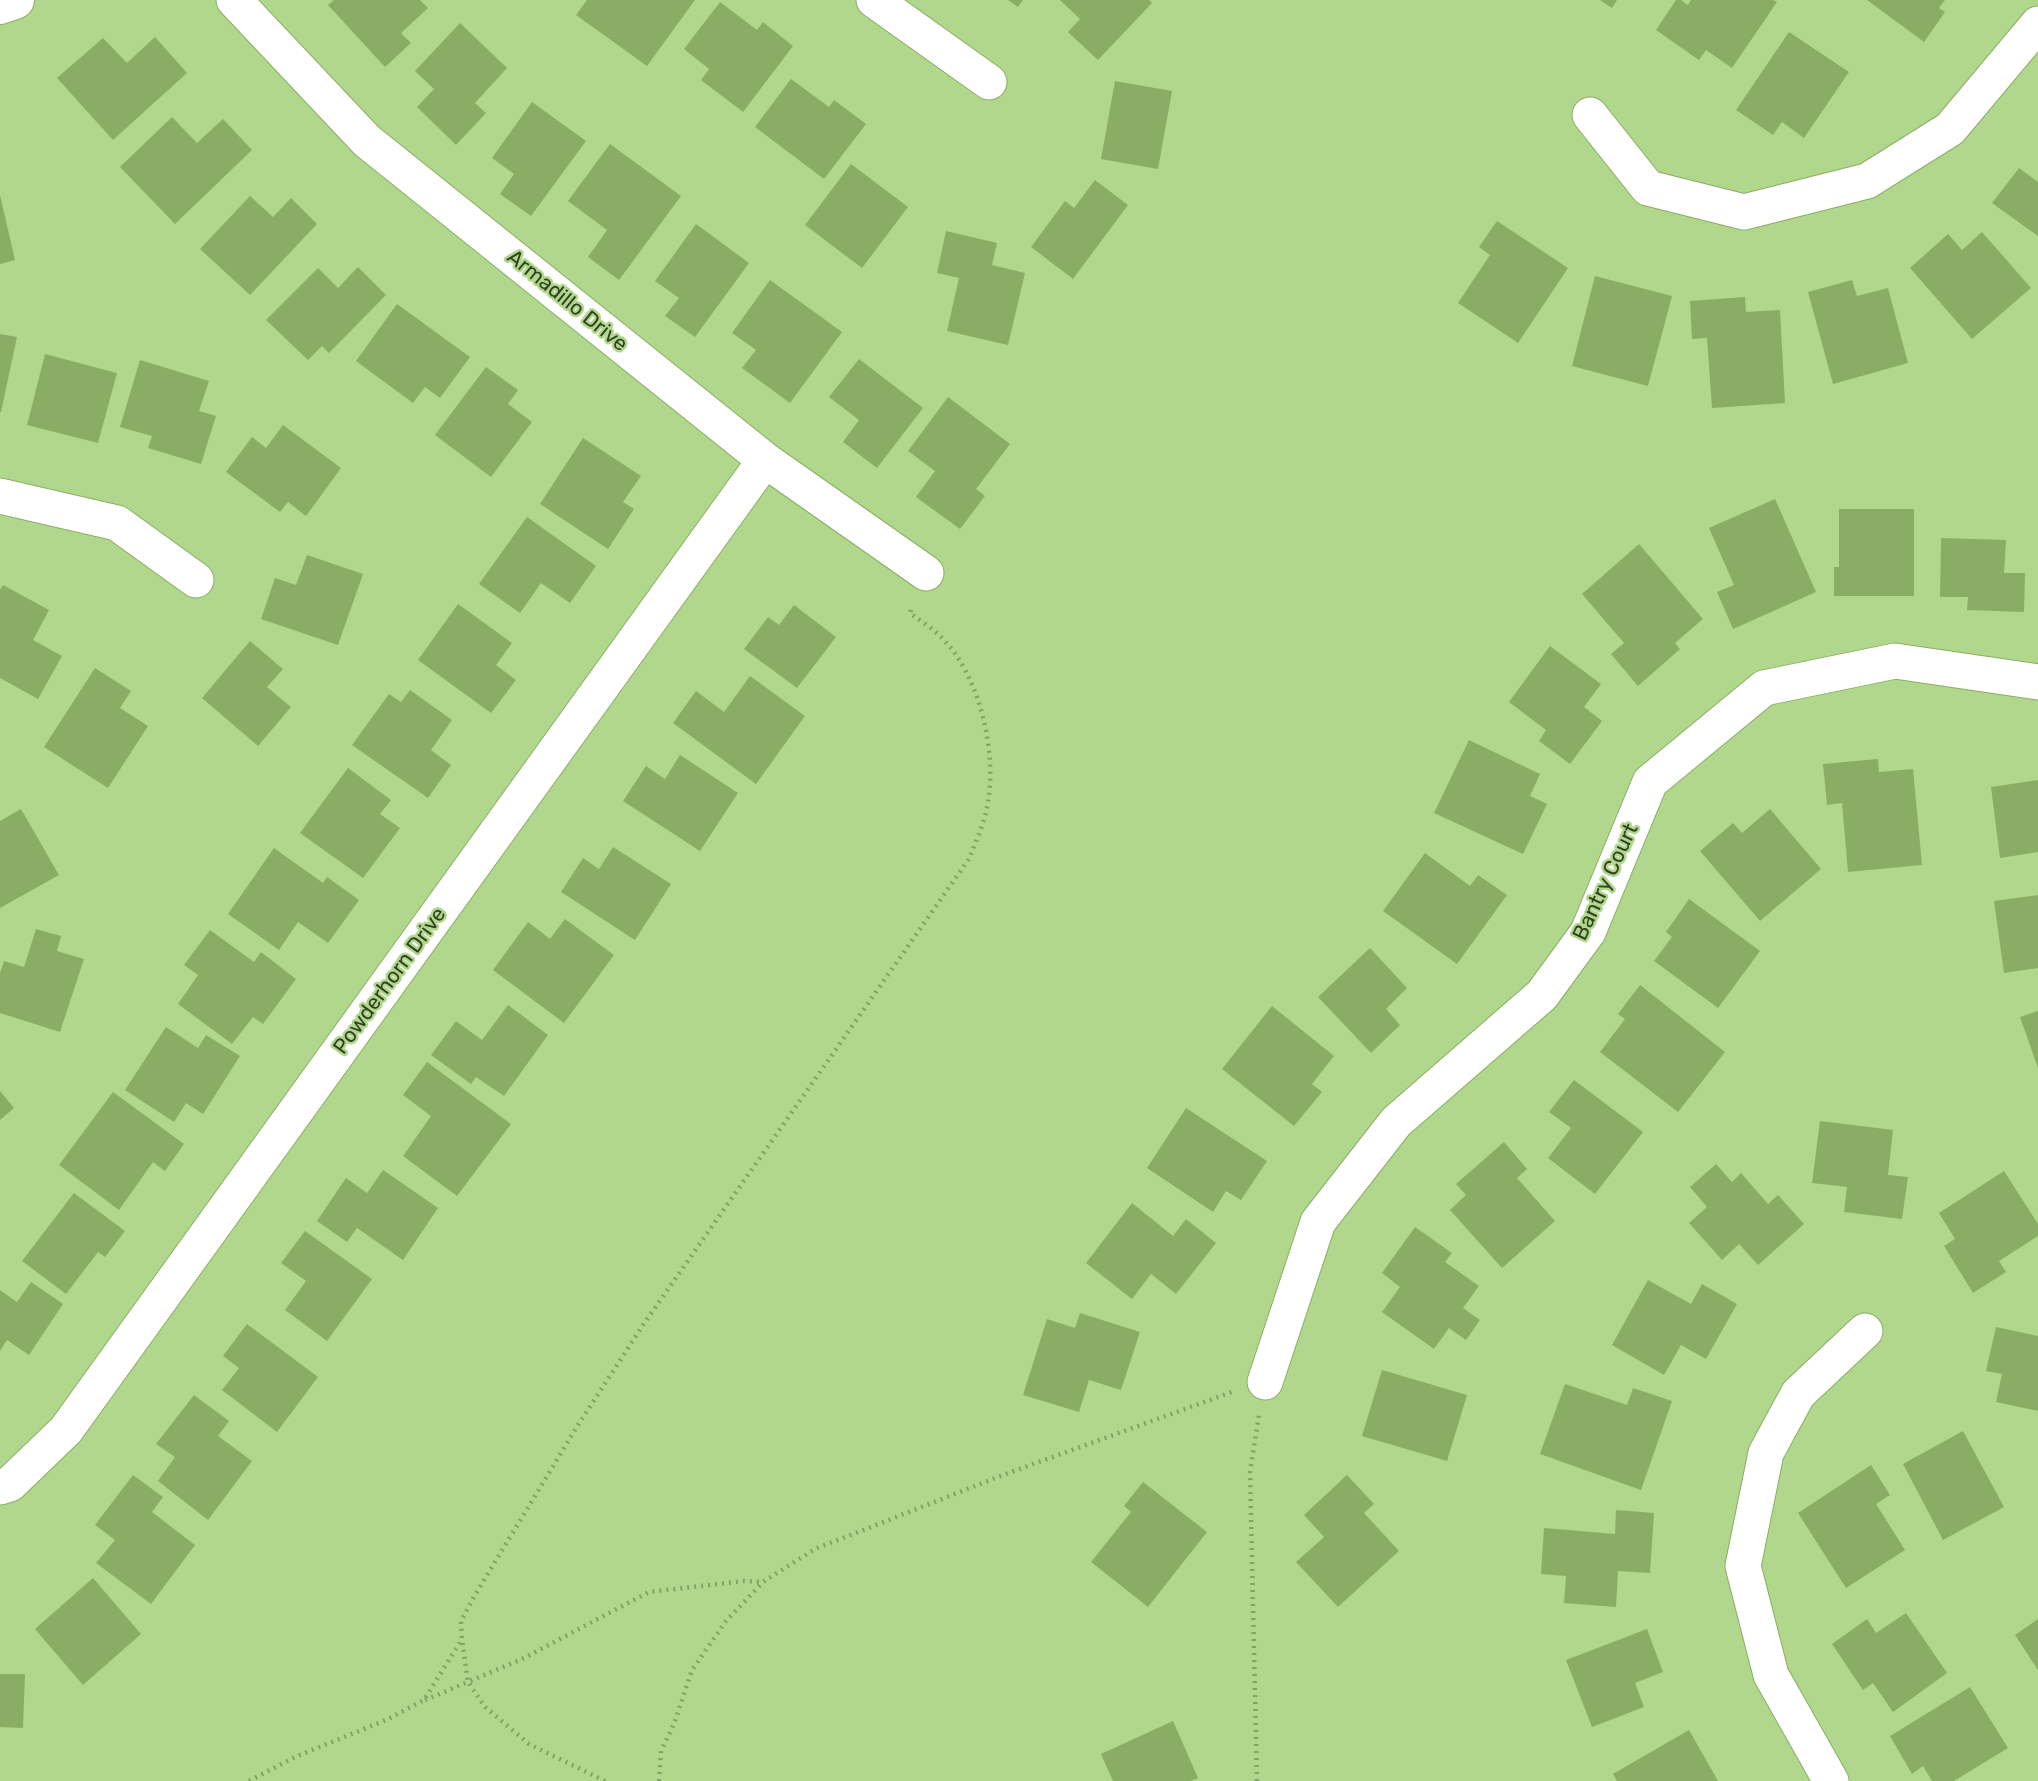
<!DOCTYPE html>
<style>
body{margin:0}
canvas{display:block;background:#b0d78b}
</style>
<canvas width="2038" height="1781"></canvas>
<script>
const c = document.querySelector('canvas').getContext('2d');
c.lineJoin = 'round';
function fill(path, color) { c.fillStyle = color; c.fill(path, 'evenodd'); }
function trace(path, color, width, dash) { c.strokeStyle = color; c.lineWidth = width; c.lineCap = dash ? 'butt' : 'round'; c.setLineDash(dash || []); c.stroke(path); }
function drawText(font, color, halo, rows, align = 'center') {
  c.font = font + ' Rubik,sans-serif'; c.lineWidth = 5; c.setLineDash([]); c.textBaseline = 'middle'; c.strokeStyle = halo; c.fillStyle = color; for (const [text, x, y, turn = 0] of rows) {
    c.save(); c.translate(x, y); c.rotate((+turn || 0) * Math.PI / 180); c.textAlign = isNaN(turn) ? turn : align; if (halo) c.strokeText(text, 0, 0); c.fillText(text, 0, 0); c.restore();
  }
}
fill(new Path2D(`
 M334 0H420L428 8 401 33 411 43 385 67 328 5Z
 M587 0H695L647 66 576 15Z
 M1008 0H1023L1018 7Z
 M1060 0H1149L1152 3 1098 60 1068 32 1080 19Z
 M1600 0H1617L1612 8Z
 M1676 0H1681L1688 5 1691 0H1773L1777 2 1732 68 1706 50 1699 60 1656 30Z
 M1867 0H1945L1939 8 1945 12 1924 42Z
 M720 2 757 30 763 22 793 46 743 112 701 80 709 69 684 49Z
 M460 23 507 68 475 103 486 113 456 145 417 107 434 89 415 71Z
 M1789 32 1849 72 1804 138 1782 122 1773 135 1736 110Z
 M155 37 187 73 113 140 57 78 103 38 127 63Z
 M791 79 829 107 834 100 866 124 824 179 755 127Z
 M1115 81 1172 91 1158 169 1101 159Z
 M532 102 586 141 531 216 500 194 514 174 492 158Z
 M172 117 197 143 223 119 252 150 175 224 120 167Z
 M610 144 681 196 619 280 588 257 607 230 568 201Z
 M851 164 908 207 862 268 805 225Z
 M2019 168 2038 182V236L1992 203Z
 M1095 180 1128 205 1073 279 1031 247 1065 201 1074 208Z
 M0 195 15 260 0 264Z
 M250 196 273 217 291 198 317 224 250 295 200 249Z
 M1497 221 1568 268 1518 343 1458 303 1490 255 1479 247Z
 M696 224 749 263 695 337 665 316 679 298 655 281Z
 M946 231 997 243 992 265 1025 273 1008 345 947 331 959 278 937 273Z
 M1982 232 2031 288 1972 339 1910 268 1948 234 1962 250Z
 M358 267 386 295 329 353 322 346 308 360 266 320 318 268 338 288Z
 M1595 276 1672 296 1648 386 1572 366Z
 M770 280 842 332 790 403 742 368 756 350 732 333Z
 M1852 280 1857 296 1888 288 1908 363 1833 384 1808 292Z
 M1745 297 1746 312 1780 310 1785 403 1712 408 1707 338 1692 339 1690 301Z
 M397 304 470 357 440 398 425 387 413 403 356 361Z
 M0 334 17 337 1 412H0Z
 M45 354 117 373 98 443 27 425Z
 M859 359 923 408 877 468 843 442 859 420 829 397Z
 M140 360 209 381 199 411 216 416 201 464 148 448 152 436 120 427Z
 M486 367 518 390 508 404 532 422 491 477 435 435Z
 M948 397 1010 444 976 489 985 496 960 529 916 497 935 471 908 451Z
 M283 425 341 468 306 516 288 502 280 512 226 472 252 437 266 448Z
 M583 438 641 476 623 502 634 509 608 549 540 504Z
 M1775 499 1816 592 1733 629 1717 592 1734 585 1709 528Z
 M1839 509H1914V596H1834V567H1839Z
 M527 517 596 566 570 603 541 583 520 613 479 584Z
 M1941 538 2006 540 2004 573H2025L2024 612 1967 610 1968 597H1940Z
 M1639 544 1703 619 1675 643 1680 649 1638 686 1611 654 1624 643 1582 594Z
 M307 555 363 574 338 645 261 619 275 578 296 585Z
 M3 585 49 610 33 640 62 656 38 699 0 678V590Z
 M458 604 512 643 496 665 516 680 491 713 418 660Z
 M794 605 836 637 797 688 744 649 768 617 779 625Z
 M250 641 283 669 267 687 291 707 258 746 202 698Z
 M1550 646 1601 684 1584 707 1602 721 1570 764 1539 741 1546 730 1509 702Z
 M95 668 131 691 120 708 148 726 108 788 44 747Z
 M750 676 805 716 756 784 673 723 696 691 724 712Z
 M410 690 452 720 431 750 451 765 428 798 352 745 389 694 401 702Z
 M1469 740 1540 774 1530 796 1547 804 1523 854 1434 813Z
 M680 755 738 793 700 851 623 801 646 766 665 779Z
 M1878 759 1879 772 1913 769 1922 865 1848 872 1842 803 1827 805 1823 764Z
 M348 768 391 800 380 814 400 828 363 878 300 833Z
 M2038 780V852L2000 858 1991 787Z
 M21 809 59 875 0 908V821Z
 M1770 809 1821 869 1760 921 1700 851 1733 823 1742 833Z
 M613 847 671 884 635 940 561 892 583 858 599 869Z
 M274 848 323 883 327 877 359 900 328 943 298 922 279 950 228 914Z
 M1425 853 1470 886 1478 875 1507 895 1457 964 1383 911Z
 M2038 895V968L2004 973 1994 901Z
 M1689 899 1760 951 1718 1008 1654 961 1672 937 1666 932Z
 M565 919 614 955 564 1023 493 970 528 922 550 939Z
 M36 929 61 936 57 951 84 959 60 1032 0 1013V973L4 961 24 967Z
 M210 930 254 962 261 952 296 979 263 1024 253 1017 232 1044 178 1004 198 975 184 965Z
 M1370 948 1407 988 1386 1009 1400 1025 1371 1053 1318 997Z
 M1640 985 1725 1052 1678 1112 1600 1052 1625 1019 1618 1014Z
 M508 1005 548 1035 504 1096 476 1077 471 1084 431 1055 456 1021 482 1040Z
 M1272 1006 1334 1056 1312 1084 1322 1092 1294 1126 1222 1069Z
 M2038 1011V1068L2020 1017Z
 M166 1027 198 1048 206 1035 240 1056 203 1114 186 1103 174 1122 125 1090Z
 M427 1062 511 1124 457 1196 403 1156 431 1116 403 1095Z
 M1574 1080 1643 1132 1595 1194 1548 1158 1571 1128 1549 1112Z
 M0 1091 14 1108 0 1120Z
 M113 1092 184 1144 165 1171 153 1162 119 1210 59 1165Z
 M1186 1108 1267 1161 1241 1200 1226 1191 1213 1212 1147 1168Z
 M1820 1121 1893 1130 1888 1175 1908 1177 1902 1219 1844 1212 1847 1187 1812 1183Z
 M1504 1142 1527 1169 1517 1178 1555 1221 1502 1268 1450 1210 1466 1195 1456 1184Z
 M1716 1164 1732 1182 1741 1173 1768 1204 1778 1195 1804 1224 1758 1265 1739 1244 1722 1260 1689 1223 1707 1207 1690 1187Z
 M383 1170 438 1208 403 1260 357 1228 347 1242 317 1221 346 1178 367 1193Z
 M2004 1171 2038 1224V1236L1999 1261 2006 1272 1973 1293 1944 1246 1955 1239 1939 1213Z
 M74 1193 125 1231 105 1257 98 1252 66 1294 22 1261Z
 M1132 1203 1173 1236 1186 1219 1216 1243 1176 1294 1151 1274 1132 1299 1086 1263Z
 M1415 1227 1452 1253 1445 1262 1479 1286 1463 1308 1480 1320 1466 1340 1449 1328 1434 1349 1382 1312 1400 1287 1382 1273Z
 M305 1231 372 1279 327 1341 285 1310 306 1281 281 1263Z
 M1648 1280 1691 1304 1702 1284 1737 1304 1706 1359 1681 1345 1664 1375 1612 1345Z
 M31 1282 63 1304 29 1355 7 1340 0 1351V1290L17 1302Z
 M1080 1313 1140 1332 1121 1390 1089 1380 1079 1412 1023 1395 1047 1319 1075 1328Z
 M247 1324 318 1377 277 1432 222 1390 239 1368 223 1356Z
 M1996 1327 2038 1336V1411L1996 1402 2002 1374 1986 1371Z
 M1382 1370 1467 1395 1447 1461 1362 1436Z
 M1565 1384 1627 1405 1633 1388 1672 1401 1641 1490 1540 1454Z
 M194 1395 229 1421 218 1436 252 1461 208 1520 158 1481 175 1457 156 1444Z
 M1963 1431 2004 1507 1943 1540 1903 1464Z
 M1871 1465 1890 1495 1876 1504 1905 1550 1846 1588 1798 1513Z
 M133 1475 163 1497 152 1512 195 1545 151 1604 96 1563 115 1540 95 1525Z
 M1347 1475 1374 1504 1364 1513 1399 1551 1338 1607 1296 1562 1324 1537 1304 1515Z
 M1143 1482 1207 1532 1148 1607 1091 1562 1131 1512 1124 1506Z
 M1616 1510 1654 1513 1650 1573 1618 1571 1616 1607 1564 1603 1566 1576 1541 1574 1544 1528 1615 1534Z
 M93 1578 141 1634 83 1685 35 1629Z
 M1906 1613 1947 1673 1893 1712 1873 1683 1863 1690 1832 1644 1867 1619 1876 1633Z
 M2038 1619V1670L2015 1635Z
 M1647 1629 1663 1672 1635 1683 1644 1707 1592 1727 1566 1660Z
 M0 1674H25L23 1728 0 1727Z
 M1970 1687 2008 1748 1954 1781H1932L1923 1766 1912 1774 1890 1736Z
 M1173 1721 1198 1778 1191 1781H1113L1101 1754Z
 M1689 1730 1718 1781H1617L1613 1774Z`), '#89ad64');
const street = new Path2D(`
 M234 0 367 141 765 460 926 573
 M874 0 989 82
 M1590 115 1648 188 1744 212 1867 181 1950 129 2038 24
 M0 496 117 523 196 580
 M1265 1382 1318 1222 1396 1122 1542 995 1588 932 1650 782 1764 688 1895 661 2038 682
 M0 1487 10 1484 66 1430 765 460
 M1831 1781 1771 1675 1743 1566 1766 1453 1798 1394 1865 1331`);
const secondary = new Path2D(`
 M0 5 15 0`);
trace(street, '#8aae65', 37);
trace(secondary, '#8aae65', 40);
trace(new Path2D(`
 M425 1700 468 1682 462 1640
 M249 1781 295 1757 386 1720 424 1700 462 1639 461 1621 475 1595 578 1425 643 1325 969 859C976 841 985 822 988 802 997 750 979 673 940 636 931 627 919 620 910 613L912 606
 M605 1781 529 1744 485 1707 468 1682 524 1658 649 1592 744 1581 763 1582
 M659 1781 661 1751 674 1724 692 1670 726 1621 763 1582 815 1549 1003 1475 1232 1392
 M1257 1781 1250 1472 1259 1415`), '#83a266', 4.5, [2, 5]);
trace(street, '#fff', 35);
trace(secondary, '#fff', 38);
drawText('21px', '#314122', '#b0d78b', [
 ["Armadillo Drive",567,301,39],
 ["Bantry Court",1606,882,-65],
 ["Powderhorn Drive",390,981,-54]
]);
</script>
